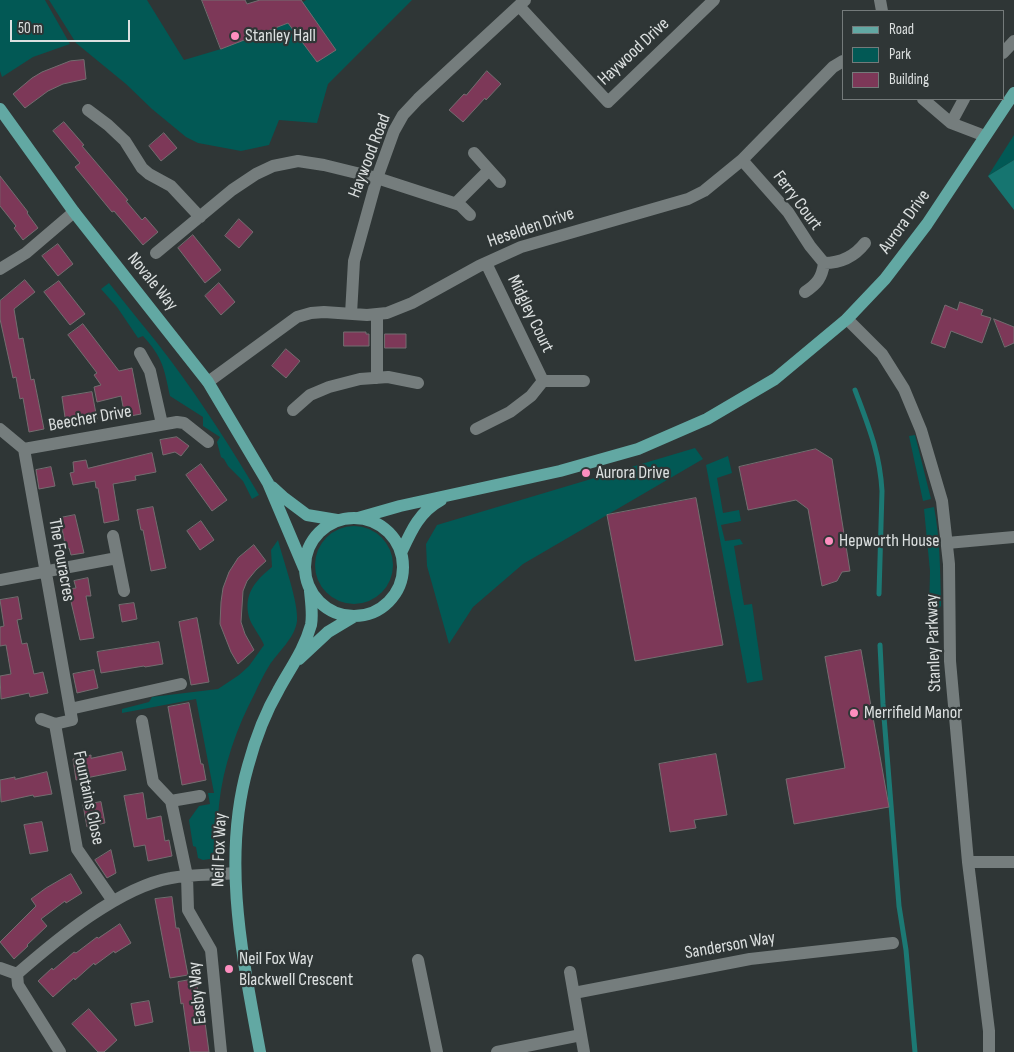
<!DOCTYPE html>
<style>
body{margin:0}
#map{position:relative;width:1014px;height:1052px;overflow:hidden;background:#2f3636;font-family:"Sofia Sans Condensed",sans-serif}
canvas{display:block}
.legend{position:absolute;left:842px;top:10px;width:162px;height:90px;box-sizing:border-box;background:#2f3636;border:1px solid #747a7a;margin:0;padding:6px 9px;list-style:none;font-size:15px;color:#dce0e0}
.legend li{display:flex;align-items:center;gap:10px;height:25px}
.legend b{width:25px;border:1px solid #747a7a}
.scale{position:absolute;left:10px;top:20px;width:120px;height:22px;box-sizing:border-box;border:2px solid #dce0e0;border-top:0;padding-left:6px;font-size:15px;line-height:18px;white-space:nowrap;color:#dce0e0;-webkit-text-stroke:4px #2f3636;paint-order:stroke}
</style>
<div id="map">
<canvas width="1014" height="1052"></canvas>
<ul class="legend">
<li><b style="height:6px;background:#62a8a3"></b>Road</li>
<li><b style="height:14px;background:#025955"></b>Park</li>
<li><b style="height:14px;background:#7d3858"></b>Building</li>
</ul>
<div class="scale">50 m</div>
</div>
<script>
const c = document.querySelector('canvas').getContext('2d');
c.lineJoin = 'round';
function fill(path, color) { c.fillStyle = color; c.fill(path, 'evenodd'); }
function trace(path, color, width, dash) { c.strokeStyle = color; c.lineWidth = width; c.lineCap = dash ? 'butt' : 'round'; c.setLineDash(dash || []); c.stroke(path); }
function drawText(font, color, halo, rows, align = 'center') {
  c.font = font + ' "Sofia Sans Condensed",sans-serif'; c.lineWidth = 4.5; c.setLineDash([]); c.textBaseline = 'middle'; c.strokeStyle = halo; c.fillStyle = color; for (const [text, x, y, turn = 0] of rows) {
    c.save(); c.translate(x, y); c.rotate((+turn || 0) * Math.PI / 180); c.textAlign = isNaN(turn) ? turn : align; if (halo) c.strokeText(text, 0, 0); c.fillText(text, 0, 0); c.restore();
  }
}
fill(new Path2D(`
 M0 0H45L70 44 33 57 2 77 0 71Z
 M49 0H147L184 60 221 49 288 23 317 62 336 50 302 3 306 0H412L328 84 317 123 279 120 269 145 241 151 198 143 186 137 152 109 126 84 76 43Z
 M1014 135V160L988 176Z
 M109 283C129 309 151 334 171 361 203 404 232 449 259 495L252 499 243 481 228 466 224 459 221 457 217 442 220 437 203 426V417L170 396C164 368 163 358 143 336L138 338 117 307 101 289Z
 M915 435 931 499 923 501 909 436Z
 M695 448 703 459 523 564 473 607 449 644 427 566 426 544 437 525Z
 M728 456 732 473 717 478 723 513 739 510 741 521 721 525 725 541 740 539 743 544 734 546 744 605 752 604 763 680 747 683 706 465Z
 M934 507C940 538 940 569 941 600V606L933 613H929L930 571 924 509Z
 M315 565a39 39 0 1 1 78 0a39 39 0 1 1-78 0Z
 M278 540C283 560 299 603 297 621 295 638 278 652 269 666 264 674 259 684 255 693 237 727 223 766 219 805 217 822 217 840 216 858L203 860 198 858 196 847 193 846 189 820 199 806 210 804 208 793H214L196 699 122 713V709L149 702 152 697 218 689 239 675 249 666 264 645C260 635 252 627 249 617 243 594 256 580 272 567L271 550Z`), '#025955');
fill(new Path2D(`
 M1014 160V210L988 176Z`), '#167570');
trace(new Path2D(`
 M855 390C868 425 880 453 882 491L879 594
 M880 645 883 704 899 906 906 950 915 1052`), '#1c7974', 5);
const building = new Path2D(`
 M202 0H245L247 4 260 0H301L336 50 317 62 288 23 221 49Z
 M84 60 86 79 63 84 48 91 25 108 13 94 32 78 42 72 70 61Z
 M487 71 501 84 486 100 485 98 463 122 449 110 464 94 466 95Z
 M64 122 84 145 82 146 128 200 126 201 142 220 145 217 158 232 143 245 114 211 112 212 75 167 80 163 53 131Z
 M164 133 177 148 161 161 149 146Z
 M0 176 28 212 27 213 38 228 23 240 14 228 16 226 0 206Z
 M239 219 253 232 239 248 225 236Z
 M193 235 221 270 205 283 178 248Z
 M58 244 73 264 58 276 42 256Z
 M25 280 35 292 14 309 19 339 23 338 31 380 34 379 44 429 29 432 23 398 20 399 16 377 13 378 0 319V301Z
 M59 281 85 314 70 325 44 292Z
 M219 283 235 302 221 315 205 296Z
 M960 302 983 310 981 315 991 318 982 343 951 331 945 348 931 343 945 305 957 310Z
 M994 319 1014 327V343L1005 347Z
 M83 324 119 371 132 368 141 414 125 417 121 396 97 402 94 387 101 385 94 375 97 373 68 335Z
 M344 332H366V334H369V346H344Z
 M385 334H406V348H385Z
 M286 349 300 361 286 378 272 366Z
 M92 392 97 419 66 424 62 397Z
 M177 437 189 446 181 456 175 452 163 455 160 440Z
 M816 449 832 459 850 571 842 572 837 581 822 586 808 509 796 500 748 510 739 467Z
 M152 453 156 472 135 476 136 480 113 484 119 520 104 523 98 488H96L95 481 73 485 70 473 74 472 73 462 86 460 88 468Z
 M201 464 227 500 212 511 186 475Z
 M51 467 55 486 39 489 36 470Z
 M696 498 723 645 635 661 607 515Z
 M153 507 166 568 151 571 143 530H141L137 510Z
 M75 515 84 553 71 555 69 548 66 549 60 518Z
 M201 521 214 540 200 550 187 531Z
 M254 545 266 561 256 570 247 581 243 591 241 622 245 634 254 650 238 664 231 652 220 624 221 602 223 588 229 572 238 558Z
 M88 578 91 596H86L94 638 80 640 68 589 76 588 74 581Z
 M18 597 22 619 17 620 22 644 27 643 34 674 43 672 48 693 30 697 29 693 1 699 0 676 11 674 6 645 0 646V627L4 626 0 600Z
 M134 603 137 619 122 622 119 605Z
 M197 618 209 682 191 685 179 622Z
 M159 642 163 664 145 667 144 666 101 673 97 652Z
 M861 650 889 807 794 824 786 779 845 768 825 657Z
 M94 670 98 688 77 693 73 674Z
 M189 703 201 764H203L206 780 182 785 168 707Z
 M122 752 126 770 76 780 73 759 91 755V758Z
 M716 754 727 815 694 820 696 828 670 832 659 764Z
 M47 772 52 794 34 797 33 795 1 802 0 780 15 777V779Z
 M143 793 147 819 161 816 165 841 169 840 172 856 148 861 145 845 134 847 124 796Z
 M101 802 105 823 87 827 83 805Z
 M42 822 48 851 30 854 24 825Z
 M111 850 116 873 107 878 95 860Z
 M71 874 82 893 66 903 65 901 41 919 47 926 27 945 28 946 14 959 0 942 36 906 31 899 46 888Z
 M172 897 176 928H179L188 975 170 978 155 899Z
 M120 924 131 943 115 953 114 951 95 965 94 963 75 980 74 978 53 997 38 981 52 968 53 970 74 952 76 953 97 937 98 938Z
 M196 979 201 1008 203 1007 209 1052H190L183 1003 181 1004 178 982Z
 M149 1001 153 1022 135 1026 131 1004Z
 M89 1009 117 1040 104 1052H98L72 1024Z`);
fill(building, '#7d3858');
trace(building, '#746d70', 1);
trace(new Path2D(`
 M880 0 882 11
 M519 6 608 102 714 0
 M1003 53 1014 41
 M923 99 951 123 985 136
 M88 110 108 125 125 141 142 168 149 174 171 186 200 217
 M951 123 964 99
 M474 153 500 182
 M742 160 788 212 810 246 824 263C841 263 855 256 865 243
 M456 203 489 170
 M156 253 232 190 256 174 273 166 298 161 324 165 377 178 460 205 470 215
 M486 263 543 381H584
 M0 269 26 253 74 212
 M805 292C817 284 822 278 824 263
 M351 314 354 261 377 178 394 131 403 115 418 99 525 0
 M847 319 882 354 904 389 921 430 942 501 949 564 950 661 968 862 989 1031V1052
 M140 353 150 371 162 424
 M377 378V314
 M208 382 297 317 311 313 324 312 367 315 387 313 412 303 479 266 521 247 688 199 704 191 742 160 833 67 843 61
 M293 410 310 395 329 387 360 379 388 377 418 383
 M0 429 24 449 72 720 55 724 41 719
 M476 429 510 412 531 396 543 381
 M24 449 177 422 184 423 208 442
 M113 536 124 591
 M947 543 1014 537
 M0 580 117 558
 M70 709 181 684
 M142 721 153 782 171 801 187 876 188 910 211 950 221 1052
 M55 724 77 849 113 901
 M171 801 200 796
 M968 862H1014
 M418 960 437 1052
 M0 968 17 974
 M570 972 584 1052
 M574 993 750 959 893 943
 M60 1052 18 985 17 974C56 940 119 887 171 878 191 874 214 875 235 873
 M497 1052 581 1035`), '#757d7d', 12);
trace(new Path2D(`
 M0 109 74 212 208 382 268 483 304 568
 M272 487 283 497 307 515 337 520
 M305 567a49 49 0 1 1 98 0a49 49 0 1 1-98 0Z
 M358 518 400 506 560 471 638 449 707 419 775 379 847 319 885 279 927 224 1014 93
 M401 553C411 531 419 512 441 500
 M299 659 328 632 353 617
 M260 1052C243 959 221 860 248 766 255 740 265 713 279 689 291 667 304 650 311 625 313 615 311 601 310 591`), '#62a8a3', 12);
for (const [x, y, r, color] of [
 [235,36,5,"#fd8ebf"],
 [586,473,5,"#fd8ebf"],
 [829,541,5,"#fd8ebf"],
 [854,713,5,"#fd8ebf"],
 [229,969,5,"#fd8ebf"]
]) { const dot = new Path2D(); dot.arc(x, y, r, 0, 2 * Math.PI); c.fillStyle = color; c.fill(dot); trace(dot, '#2f3636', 2); }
drawText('18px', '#dce0e0', '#2f3636', [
 ["Stanley Hall",245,36],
 ["Aurora Drive",596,473],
 ["Hepworth House",839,541],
 ["Merrifield Manor",864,713],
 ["Neil Fox Way",239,959],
 ["Blackwell Crescent",239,980]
], 'left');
drawText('18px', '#dce0e0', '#2f3636', [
 ["Haywood Drive",634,52,-43],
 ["Haywood Road",370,156,-69],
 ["Ferry Court",797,201,53],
 ["Aurora Drive",905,222,-54],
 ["Heselden Drive",531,228,-19],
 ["Novale Way",152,282,51],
 ["Midgley Court",530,314,64],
 ["Beecher Drive",90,419,-10],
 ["The Fouracres",61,560,80],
 ["Stanley Parkway",934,643,-92],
 ["Fountains Close",88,798,78],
 ["Neil Fox Way",220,850,-88],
 ["Sanderson Way",730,946,-10],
 ["Easby Way",198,993,-96]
]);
</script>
